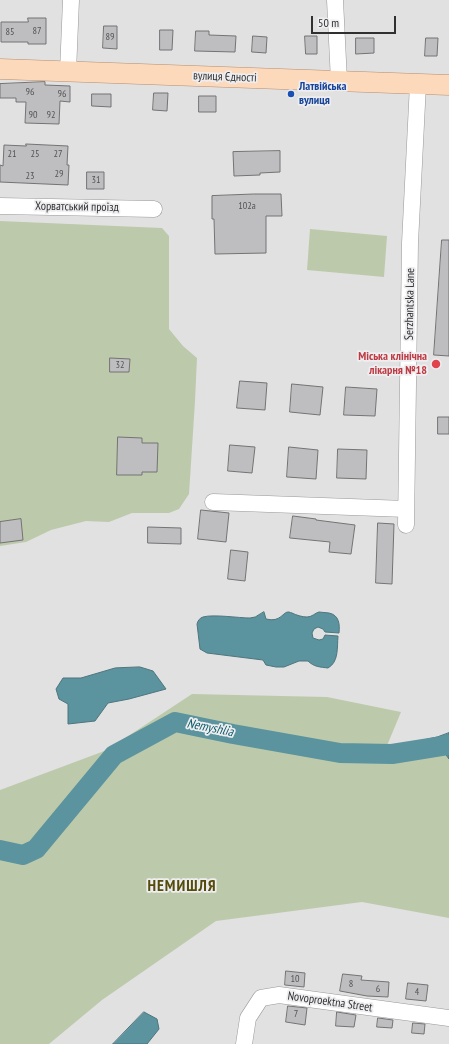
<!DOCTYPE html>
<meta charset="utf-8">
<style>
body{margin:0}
#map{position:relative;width:449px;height:1044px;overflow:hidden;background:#e1e1e2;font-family:"PT Sans Narrow",sans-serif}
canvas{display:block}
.scale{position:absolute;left:311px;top:16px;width:85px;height:18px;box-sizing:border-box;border:2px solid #303031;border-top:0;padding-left:5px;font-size:12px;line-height:14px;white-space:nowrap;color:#303031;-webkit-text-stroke:3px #eeeef0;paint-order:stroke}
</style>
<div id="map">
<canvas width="449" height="1044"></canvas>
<div class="scale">50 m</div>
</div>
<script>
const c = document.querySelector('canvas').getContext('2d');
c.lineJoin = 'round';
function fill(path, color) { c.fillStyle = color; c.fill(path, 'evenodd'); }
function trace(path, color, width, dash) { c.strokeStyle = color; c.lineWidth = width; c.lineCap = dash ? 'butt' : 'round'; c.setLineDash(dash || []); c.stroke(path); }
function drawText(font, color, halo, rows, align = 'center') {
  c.font = font + ' "PT Sans Narrow",sans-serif'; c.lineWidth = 3.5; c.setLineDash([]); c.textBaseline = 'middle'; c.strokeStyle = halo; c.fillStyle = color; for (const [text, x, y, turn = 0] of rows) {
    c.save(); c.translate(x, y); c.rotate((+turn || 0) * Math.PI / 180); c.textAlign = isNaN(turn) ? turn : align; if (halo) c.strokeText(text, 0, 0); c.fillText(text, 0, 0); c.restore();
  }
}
fill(new Path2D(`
 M0 221 162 228 169 236V329L183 346 197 358 195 401 189 494 179 509 169 513H132L109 522 86 521 51 530 26 542 0 546Z
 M310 229 387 236 384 277 307 270Z
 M192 694 327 697 401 712 386 748 376 758 391 763 416 759 444 752 449 759V918L362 902 216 921 102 1000 49 1044H0V790L107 750Z`), '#bccaab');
const water = new Path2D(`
 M264 612 266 619C281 623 283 611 289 612 290 612 291 613 292 613 296 615 302 617 307 617 312 617 315 613 319 612 322 612 326 613 329 613 339 615 340 624 339 633L325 632 323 629 318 627 314 629 312 633 313 638 319 640 323 639 325 635 338 636C337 647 339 662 328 668 320 667 314 667 308 661H299L284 667H276L266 665 263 660 207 653 200 649 197 624C198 620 200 618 203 617 213 614 239 618 250 618L255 617Z
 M140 667 153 671 166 689 129 699 108 703 95 721 68 724V704L59 699 56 689 63 678H81L115 668Z
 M449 733V759L444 752 416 759 391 763 376 758 386 748 437 737Z
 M144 1012 157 1019 159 1029 147 1044H113Z`);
fill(water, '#5b939e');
trace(water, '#4e757d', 1);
trace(new Path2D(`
 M0 850 23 855 36 849 114 755 175 722 233 734 340 753 392 754 449 745`), '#5b939e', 20);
const building = new Path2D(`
 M28 18H46V44H28V42H1V22H28Z
 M104 26H117V49L103 48Z
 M160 30H173L172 50H160Z
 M196 31H209V35L236 36 235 52 195 51Z
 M253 36 267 37 266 53 252 52Z
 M305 36H317V54H306Z
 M356 38H374V53L356 54Z
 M426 38H438L437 56H425Z
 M45 82V85L70 86V102L60 101 59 124 25 123 26 102H16V98H0V84Z
 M154 93H168L167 111 153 110Z
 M92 94H111V107L92 106Z
 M199 96H216V112H199Z
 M26 144 68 146 67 165H69L68 185 0 182V165L3 166 4 145 26 146Z
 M280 151V172L260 173V175L234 176 233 152Z
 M87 172H104V189H87Z
 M254 194H281L282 216H266V253L215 254 214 219H212V196Z
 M442 240H449V356L434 355Z
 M110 358 130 359 129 372H110Z
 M240 381 267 383 265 410 237 408Z
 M292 384 323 387 320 415 290 412Z
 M346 387 377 389 375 416 344 415Z
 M438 417H449V434H438Z
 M118 437 142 438V443H158L157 472H142V475H117Z
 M230 445 255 447 252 473 228 471Z
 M289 447 318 450 316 479 287 477Z
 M338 449 367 450 366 479 337 478Z
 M201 510 229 513 226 542 198 539Z
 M293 516 316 519V520L355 525 351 554 329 552 330 542 290 538Z
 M21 519 23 540 0 543V522Z
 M378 523 394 524 392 584 376 583Z
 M148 527 181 528V544L148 543Z
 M231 550 248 552 245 581 228 579Z
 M286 971 305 973 304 987 285 985Z
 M343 974 362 976 361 980 389 982 388 997 367 996 340 991Z
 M408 983 428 985 426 1001 406 999Z
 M288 1006 307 1008 305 1025 286 1022Z
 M337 1012 356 1015 354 1027 336 1026Z
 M378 1018 393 1020 392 1028 377 1027Z
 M413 1023 425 1024 424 1034 412 1033Z`);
fill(building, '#bebdbf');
trace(building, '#747374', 1);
const minor = new Path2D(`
 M335 0 339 81
 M68 72 71 0
 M0 206 154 209
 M213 502 406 509
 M406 525 410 243 418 84
 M244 1044 248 1018 261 998 279 995 449 1018`);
const major = new Path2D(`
 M0 69 449 85`);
trace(minor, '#989899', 17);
trace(major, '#b58e6f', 21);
trace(minor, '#fff', 16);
trace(major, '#fdd9bc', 20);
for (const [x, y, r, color] of [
 [291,94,4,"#1a4fb4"],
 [436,364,5,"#e0444e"]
]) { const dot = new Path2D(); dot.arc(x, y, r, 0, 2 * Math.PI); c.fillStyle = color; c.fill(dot); trace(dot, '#eeeef0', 1.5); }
drawText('10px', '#545354', null, [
 ["87",37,31],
 ["85",10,32],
 ["89",110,37],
 ["96",30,92],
 ["96",62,94],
 ["90",33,115],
 ["92",51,115],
 ["21",12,154],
 ["25",35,154],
 ["27",58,154],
 ["29",59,174],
 ["23",30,176],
 ["31",96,180],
 ["102а",247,206],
 ["32",120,365],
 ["10",295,979],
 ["8",351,984],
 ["6",378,989],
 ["4",417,992],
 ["7",296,1014]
]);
drawText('12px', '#303031', '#eeeef0', [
 ["вулиця Єдності",225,77,2],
 ["Хорватський проїзд",77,207,1],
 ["Serzhantska Lane",410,304,-89],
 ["Novoproektna Street",330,1002,8]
]);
drawText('bold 12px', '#164399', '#eeeef0', [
 ["Латвійська",299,87],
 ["вулиця",299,101]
], 'left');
drawText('bold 12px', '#be3a42', '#eeeef0', [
 ["Міська клінічна",427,357],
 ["лікарня №18",427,371]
], 'right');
drawText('italic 13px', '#0b5c69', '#eeeef0', [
 ["Nemyshlia",210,728,11]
]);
c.letterSpacing = '1px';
drawText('bold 16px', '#554c0c', '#eeeef0', [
 ["НЕМИШЛЯ",182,886]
]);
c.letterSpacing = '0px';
</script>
